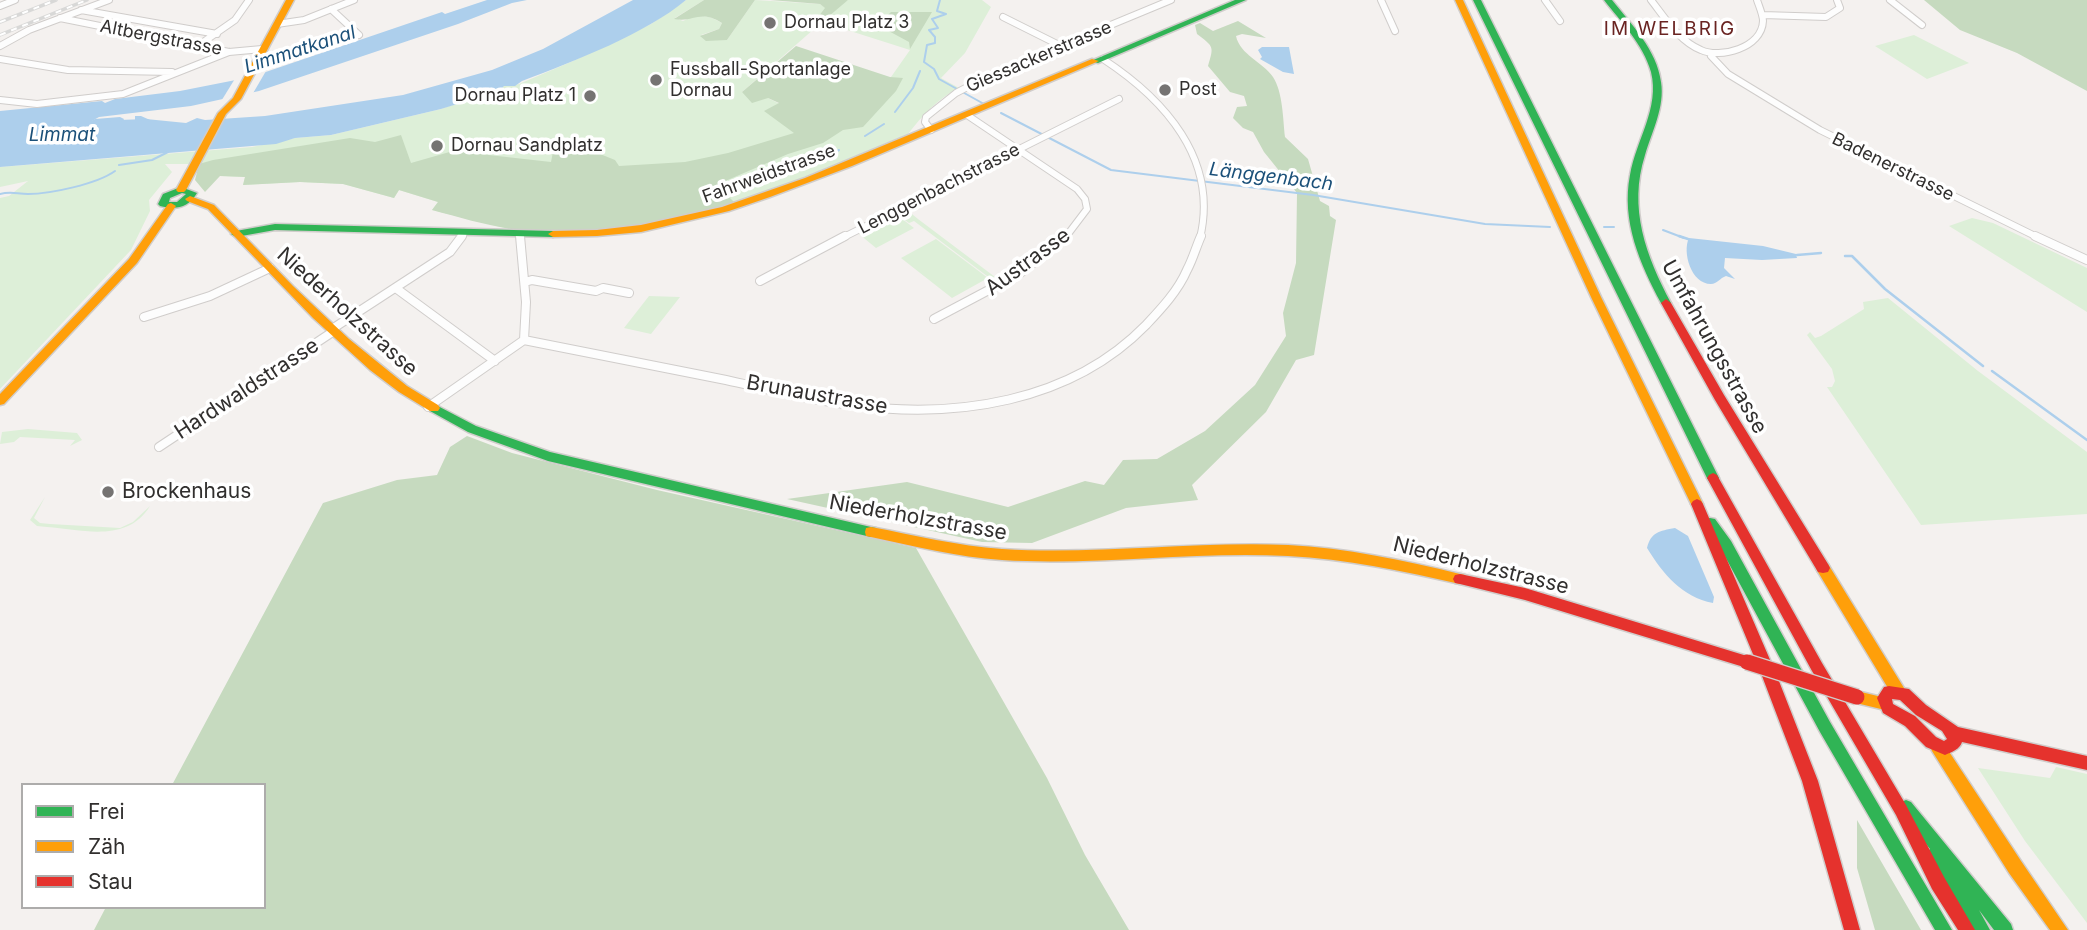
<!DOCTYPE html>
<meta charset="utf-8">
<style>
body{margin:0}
#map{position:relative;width:2087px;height:930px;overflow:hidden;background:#f4f1ef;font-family:Inter,sans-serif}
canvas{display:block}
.legend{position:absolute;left:21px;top:783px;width:245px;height:126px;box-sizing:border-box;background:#fff;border:2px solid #adacab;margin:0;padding:9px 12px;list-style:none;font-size:21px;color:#312f2e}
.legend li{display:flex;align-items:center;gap:14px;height:35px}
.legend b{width:35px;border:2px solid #adacab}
</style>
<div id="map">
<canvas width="2087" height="930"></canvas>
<ul class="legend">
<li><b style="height:9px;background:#30b455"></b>Frei</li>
<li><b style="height:9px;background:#ff9f0a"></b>Zäh</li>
<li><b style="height:9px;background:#e5322d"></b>Stau</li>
</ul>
</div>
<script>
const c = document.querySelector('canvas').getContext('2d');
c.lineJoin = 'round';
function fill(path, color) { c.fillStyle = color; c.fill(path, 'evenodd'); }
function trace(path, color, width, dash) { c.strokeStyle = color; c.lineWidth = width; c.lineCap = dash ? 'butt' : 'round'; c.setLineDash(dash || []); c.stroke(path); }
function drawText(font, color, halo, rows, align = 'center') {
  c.font = font + ' Inter,sans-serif'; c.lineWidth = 7; c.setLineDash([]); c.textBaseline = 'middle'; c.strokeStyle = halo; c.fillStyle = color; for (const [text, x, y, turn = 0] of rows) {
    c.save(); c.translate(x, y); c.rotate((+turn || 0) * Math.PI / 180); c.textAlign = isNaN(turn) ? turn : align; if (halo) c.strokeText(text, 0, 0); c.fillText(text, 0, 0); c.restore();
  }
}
fill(new Path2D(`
 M686 0H704L675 18 683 21C698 13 708 15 722 23L719 29 701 35 727 40 755 0 820 4 826 8 848 0H982L991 7 965 53 941 78 959 88C937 99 923 115 908 134L761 195 707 212 642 224 556 231 513 230 432 210 438 202 399 190 394 198 343 184 300 182 243 185 245 177 220 176 197 169 198 164H165L172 172 149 200 150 211 131 250 0 389V198L9 196 28 181 0 187V167L252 147 295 138 331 135 441 109 504 86 519 84 573 61 651 24ZM822 22 910 50 891 77 765 111 780 104 768 98 742 92Z
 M1914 35 1969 63 1927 79 1875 46Z
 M907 210 918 219 995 277 991 279 914 221 909 223 898 215Z
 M897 215 914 228 876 248 859 234Z
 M1972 218 1993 223 2087 268V312L1949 226Z
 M936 239 988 278 952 298 901 258Z
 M649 296 680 297 651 334 624 328Z
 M1888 298 1978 371 2087 452V514L1921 525 1827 387H1832L1835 381 1832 369 1807 335 1810 332 1815 338 1821 336 1864 309 1863 302Z
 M28 429 77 433 82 440 70 446 75 440 20 437 14 442 0 444 2 432Z
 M45 497 34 518 40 523 50 524 120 528 133 522 150 506C127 543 84 530 47 527L37 526 30 520Z
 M2056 767 2087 774V923L2025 841 1978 768 2050 778Z`), '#ddefd8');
fill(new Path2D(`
 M704 0H755L727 40 706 41 700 36 719 29 722 23C699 9 694 23 674 19Z
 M770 0H848L822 22 815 21 825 8 820 4Z
 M1924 0H2087V91L2017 53 1960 30Z
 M891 12H932L910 49 909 42 885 29 883 20Z
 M1238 21 1266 38 1242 34 1236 36C1240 55 1263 62 1273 77 1283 92 1283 120 1285 137L1308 159 1320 201 1329 206 1330 216 1336 220 1314 355 1296 360 1266 412 1192 485 1198 500 1126 508 1032 543 982 542 787 499 907 482 1008 507 1085 481 1104 485 1123 460 1157 459 1205 431 1255 385 1286 336 1283 313 1296 263 1297 193 1264 152 1253 132 1243 128 1233 118 1237 107 1247 106 1244 96 1230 92 1208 66C1214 46 1214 47 1197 34L1195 25 1200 23 1213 31Z
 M796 46 890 77 903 78 896 91 863 127 843 130 823 143 788 154 723 182 733 191 730 198 736 204C672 222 577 240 511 229 485 225 458 217 432 210L438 202 399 190 394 198 343 184 300 182 243 185 245 177 220 176 205 192 195 180 199 164 213 160 350 138 375 142 401 135 411 163 453 151 551 162 553 152 582 146 597 139 600 154 615 160 619 166 685 162 728 153 794 133 764 111 779 103 768 98 752 103 742 92Z
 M467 436 512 453 657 490 916 548 1047 778 1085 855 1129 930H94L106 907H264V785H172L323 503 397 480 437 475 450 447Z
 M1857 820 1921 930H1875L1857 868Z`), '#c6dabf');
fill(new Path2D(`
 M487 0H527L512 3 458 24 259 91 191 106 99 117 92 121 146 119 186 123 197 118 205 120 265 116 403 95 492 70 543 49 633 0H686C645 34 577 60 522 81L515 86H504L499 91 441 109 331 135 295 138 276 144 0 167V111L102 101 105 103 115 99 180 91 251 77 442 12 445 14Z
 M1262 47H1289L1294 74 1283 72 1260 59 1262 57 1258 50Z
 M1689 238 1763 246 1796 254 1797 258 1762 260 1725 258 1724 268 1735 279 1726 276C1720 278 1717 284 1711 284 1691 284 1682 252 1689 238Z
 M1675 528 1688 536 1714 597 1713 603C1682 597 1663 574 1647 548 1651 532 1659 531 1675 528Z`), '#adcfec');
fill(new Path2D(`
 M266 71 252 95 220 103 236 77Z`), '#f4f1ef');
trace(new Path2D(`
 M940 0 937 11 946 14 932 19 938 28 929 30 935 37V43L927 45 924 62 934 69 939 79 984 104
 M895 112 913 88 920 71
 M1001 113 1111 170 1313 195 1485 224 1550 227
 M865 136 884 124
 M826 157 839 150
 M119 165 152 160 168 152
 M0 194C11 191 17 194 28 194 50 194 97 184 115 171
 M1604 227H1614
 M1663 230 1684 238`), '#adcfec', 2);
trace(new Path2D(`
 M1679 236 1688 239
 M1797 255 1821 253
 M1845 256H1852L1885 289 1983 366
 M1992 371 2087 440`), '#adcfec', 2.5);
fill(new Path2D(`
 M135 116H141L150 120 149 122 135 120Z
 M120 117 124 119 123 121 95 123 91 121 95 119Z`), '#adcfec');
const streetFar1 = new Path2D(`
 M1381 0 1395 31
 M1545 0 1560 21
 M1651 0C1665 18 1679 41 1701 50 1720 59 1762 48 1763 21 1763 15 1759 6 1757 0
 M1890 0 1922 25
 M0 6 15 0
 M331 9 359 35
 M81 10 217 34
 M1763 15 1826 17 1840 8 1837 0
 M1003 17 1061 46
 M60 18 229 52 262 49
 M277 24 304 20 354 0
 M199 45 235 20 249 0
 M0 46 29 30 109 0
 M1711 56 1728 74 1820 130 2039 238
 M0 59 68 70 172 72
 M1103 59C1164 99 1219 159 1200 238
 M0 100 37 104 123 94 229 52
 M967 115 1077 189 1085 199 1087 209 1065 238
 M931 130 925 122 926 117 956 93 990 75 1171 0
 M461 238 464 233
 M520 238V235
 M842 238 1119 99`);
const street = new Path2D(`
 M2035 236 2087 260
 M760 281 845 236
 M525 282 532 280 596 291 603 288 629 293
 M397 289 495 361
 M144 317 210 296 270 268
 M934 319 1019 274 1067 236
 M332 329 450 252 462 236
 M524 340C591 353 659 367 726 380 767 389 809 400 851 405 955 419 1070 403 1146 325 1161 309 1178 291 1187 270 1193 259 1196 247 1201 236
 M428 407 524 340 526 302 520 236
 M159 447 334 331`);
const fast = new Path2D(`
 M1235 0H1246L1098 63 1091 61Z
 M1473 0H1481L1719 478 1717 481H1709L1707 478Z
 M1604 0H1612C1631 24 1657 50 1661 82 1665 107 1652 131 1645 155 1628 208 1646 256 1671 303L1666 307 1661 303C1640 264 1621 221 1630 175 1636 140 1660 108 1651 72 1643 44 1621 22 1604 0Z
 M181 187 197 193C188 208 176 210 160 206L158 204 163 194ZM182 193 186 194 177 202H169L170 198Z
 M275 224 553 231 558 234 553 237 275 230 236 237 231 234 236 231Z
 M434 404 476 426 550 452 871 527 876 528 877 532 876 536 871 537 548 461 468 432 430 411 428 408 430 405Z
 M1710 518 1715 519 1731 541 1830 722 1952 930H1935L1820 732 1721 549 1705 527 1704 523 1705 519Z
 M1906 800 1911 802 2011 924 2013 930H1994L1979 910 1990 930H1972L1927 861 1925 855 1930 849 1901 812 1898 807 1901 802Z`);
const slow = new Path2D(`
 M286 0H294L241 99 226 114 186 190 184 192H178L176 190 218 113 233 98Z
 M1455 0H1463L1601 297 1703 504 1701 507H1693L1691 504 1591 297Z
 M1092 59 1099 61 852 166 770 197 729 211 641 232 597 236 553 237 548 234 553 231 597 230 641 225 722 207 805 178Z
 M190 196 214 205 293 286 349 339 407 386 438 405 440 408 438 411H430L399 392 370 370 313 318 208 209 187 201 185 199Z
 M171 203 176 206 137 263 4 404 0 405V394L129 259 168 204Z
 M871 527C914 535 958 546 1002 549 1097 555 1192 541 1288 545 1346 548 1403 560 1460 574L1465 575 1467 579 1465 583 1460 584C1403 571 1346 559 1288 556 1192 551 1097 566 1002 560 957 557 914 546 871 537L866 536 865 532 866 528Z
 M1823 563 1828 564 1904 688 1906 693 1904 698 1899 699 1894 698 1818 572 1816 568 1818 564Z
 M1857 691 1890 699 1892 704 1890 709 1885 710 1852 702 1850 697 1852 692Z
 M1937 739 1942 741 2021 861 2068 930H2050L2009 873 1932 751 1930 746 1932 741Z`);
const jam = new Path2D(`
 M1666 299 1671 303 1724 395 1828 564 1830 568 1828 572 1823 573 1818 572 1715 400 1661 303Z
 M1713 473 1717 475 1822 663 1906 805 1944 877 1975 930H1958L1932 889 1896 815 1812 671 1707 478 1709 475Z
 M1697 499 1701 501 1703 504 1777 676 1818 781 1860 930H1844L1802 781 1762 676 1691 504 1693 501Z
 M1460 574 1525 588 1747 656 1752 658 1754 662 1752 666 1747 668 1525 600 1460 584 1455 583 1453 579 1455 575Z
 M1889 686 1909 689 1926 705 1958 727 2087 756V770L1962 742C1960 749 1952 752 1945 755L1926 747 1905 726 1883 713 1877 698 1884 687ZM1892 699 1900 700 1916 715 1942 731 1947 739 1944 741 1936 737 1915 716 1893 704Z`);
trace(streetFar1, '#d0cdcb', 8);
trace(street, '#d0cdcb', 10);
trace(fast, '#d0cdcb', 3);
trace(slow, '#d0cdcb', 3);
trace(jam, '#d0cdcb', 3);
trace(streetFar1, '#fdfdfd', 6);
trace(street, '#fdfdfd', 8);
fill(fast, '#30b455');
fill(slow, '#ff9f0a');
fill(jam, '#e5322d');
const rail = new Path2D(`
 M0 22 56 0
 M0 35 87 0`);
trace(rail, '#d8d8d7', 3.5);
trace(rail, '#fff', 2, [6]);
const jamBridge = new Path2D(`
 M1747 662 1857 697`);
trace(jamBridge, '#d0cdcb', 18, []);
trace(jamBridge, '#e5322d', 15);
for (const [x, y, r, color] of [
 [770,23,7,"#757372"],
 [656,80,7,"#757372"],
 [1165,90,7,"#757372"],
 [590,96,7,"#757372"],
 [437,146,7,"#757372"],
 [108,492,7,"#757372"]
]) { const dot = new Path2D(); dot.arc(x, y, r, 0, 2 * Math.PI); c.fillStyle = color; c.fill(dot); trace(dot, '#fff', 2.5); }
drawText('18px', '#312f2e', '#fff', [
 ["Dornau Platz 3",784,23],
 ["Fussball-Sportanlage",670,70],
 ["Dornau",670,91],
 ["Post",1179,90],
 ["Dornau Platz 1",576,96,"right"],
 ["Dornau Sandplatz",451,146]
], 'left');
drawText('18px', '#312f2e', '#fff', [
 ["Altbergstrasse",161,38,11],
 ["Giessackerstrasse",1039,57,-23],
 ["Badenerstrasse",1893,167,26],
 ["Fahrweidstrasse",769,174,-20],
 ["Lenggenbachstrasse",939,189,-27]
]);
c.letterSpacing = '2px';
drawText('19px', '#6a2422', '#fff', [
 ["IM WELBRIG",1670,29]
]);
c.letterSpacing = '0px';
drawText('italic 19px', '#1b5079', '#fff', [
 ["Limmatkanal",300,50,-18],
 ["Limmat",62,135],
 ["Länggenbach",1271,177,7]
]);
drawText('21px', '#312f2e', '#fff', [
 ["Austrasse",1028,262,-36],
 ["Niederholzstrasse",347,312,42],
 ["Umfahrungsstrasse",1714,347,61],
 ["Hardwaldstrasse",247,389,-33],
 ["Brunaustrasse",817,395,10],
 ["Niederholzstrasse",918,518,10],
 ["Niederholzstrasse",1481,566,14]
]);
drawText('21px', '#312f2e', '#fff', [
 ["Brockenhaus",122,492]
], 'left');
</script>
